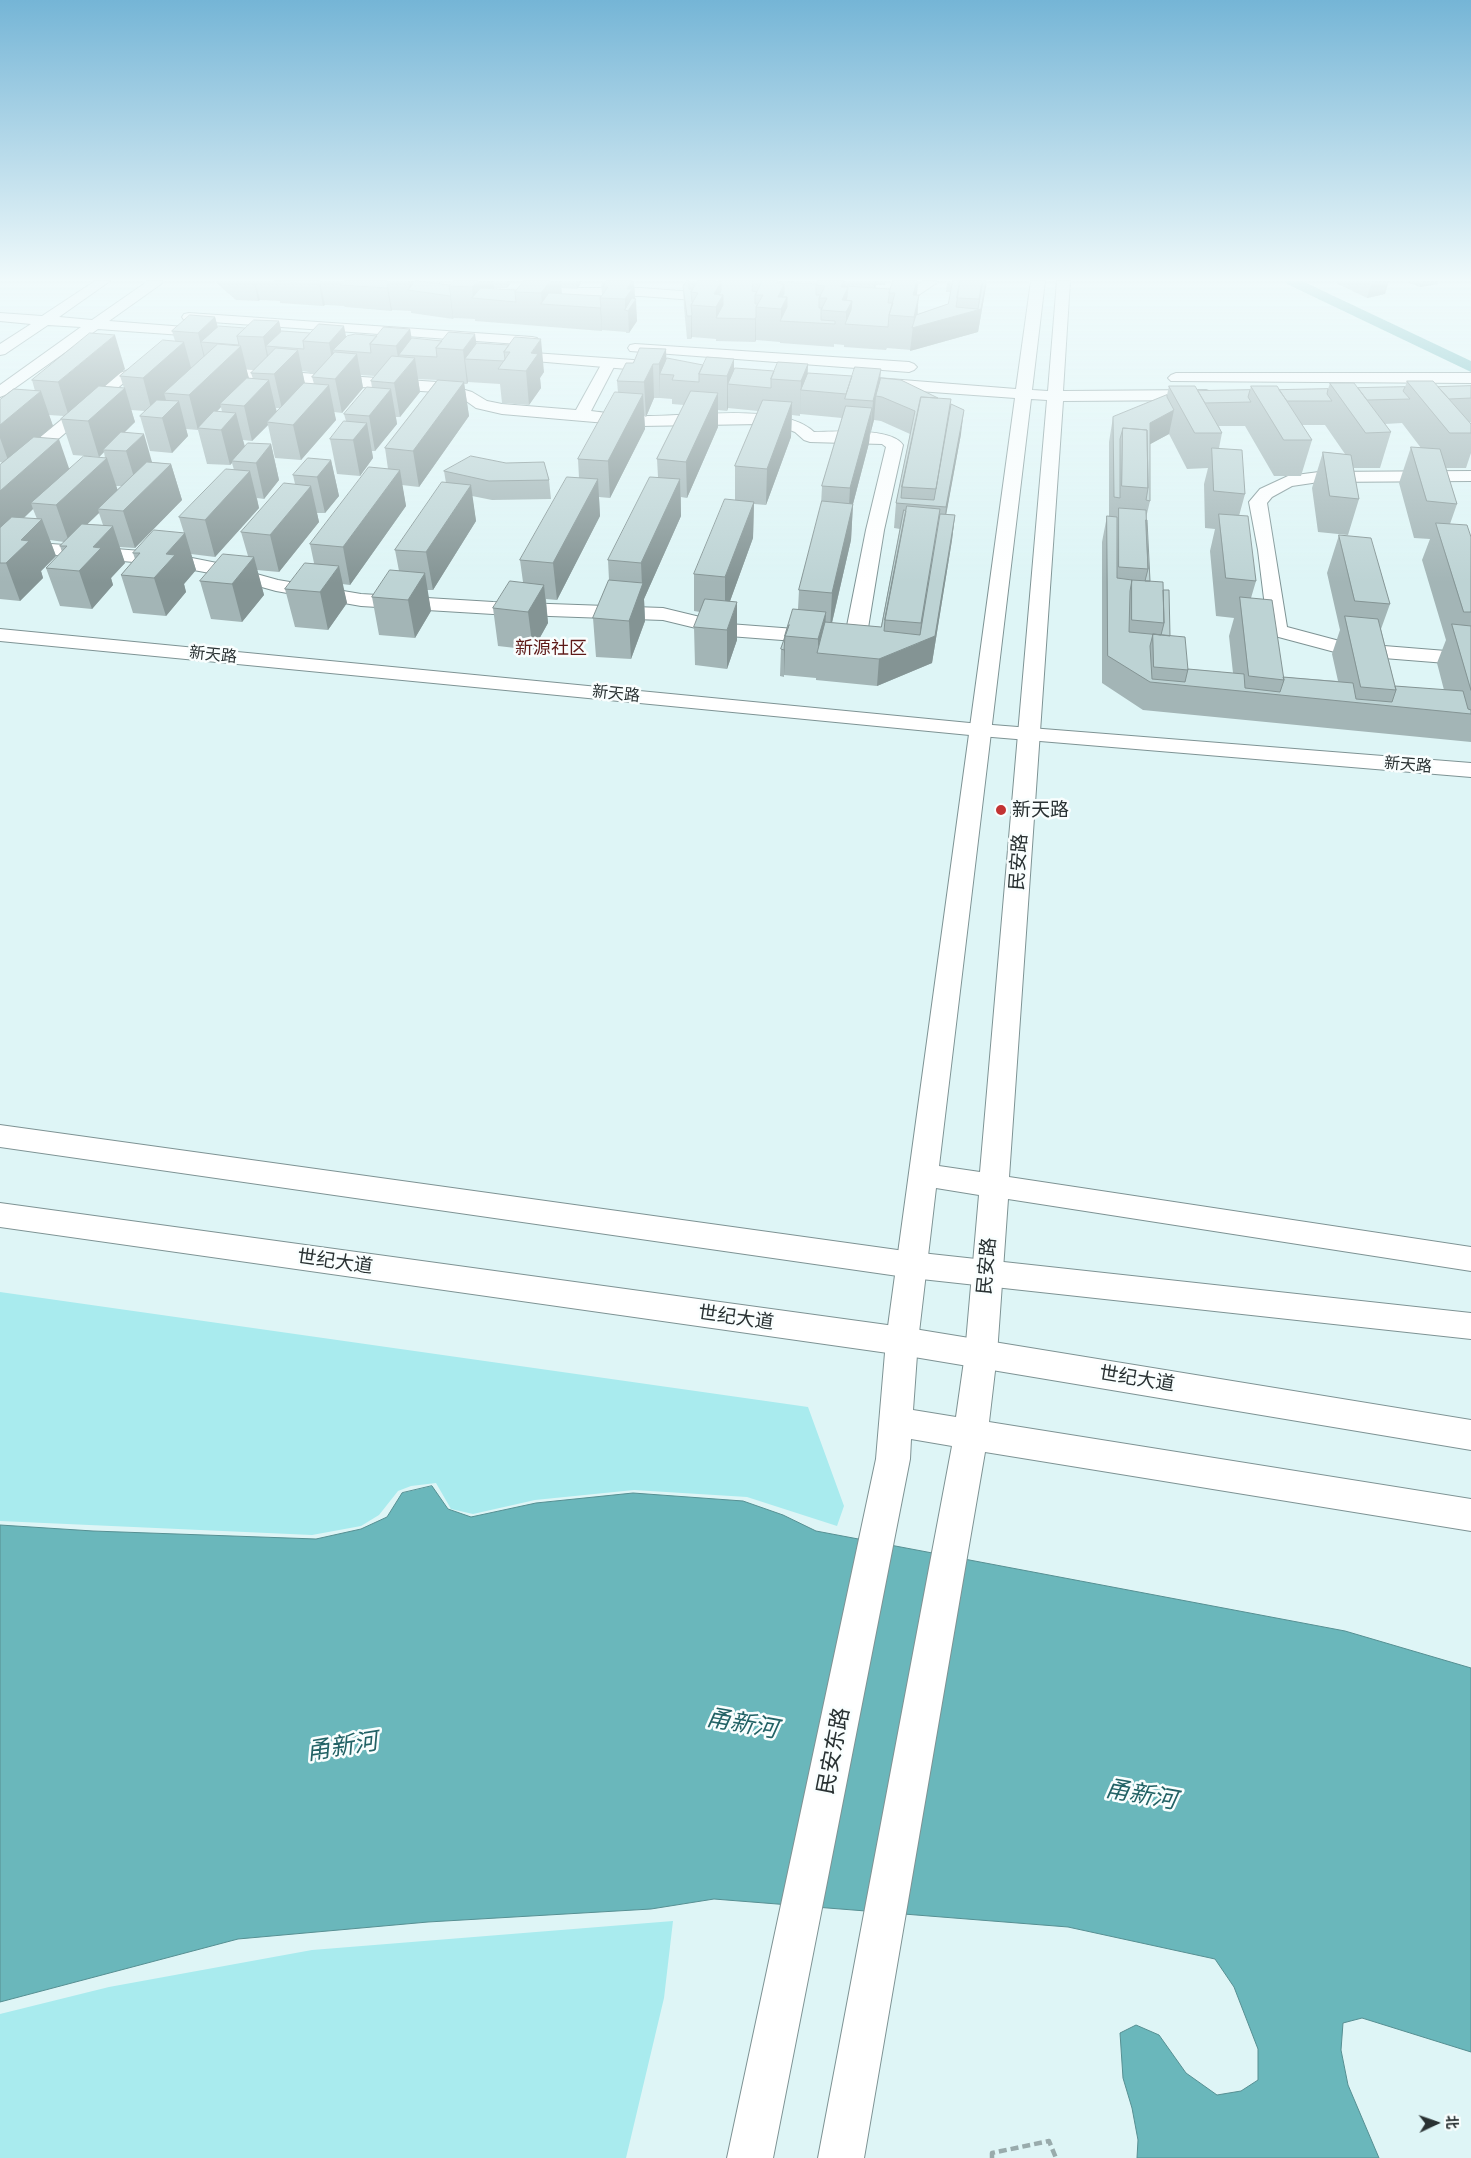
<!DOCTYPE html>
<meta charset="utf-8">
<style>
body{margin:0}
#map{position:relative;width:1471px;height:2158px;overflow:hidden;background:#def5f6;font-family:"Alegreya Sans","Noto Sans SC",sans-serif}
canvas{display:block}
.north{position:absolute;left:1411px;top:2098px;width:50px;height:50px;-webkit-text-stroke:4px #f9fefe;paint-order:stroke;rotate:87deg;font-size:14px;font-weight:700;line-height:20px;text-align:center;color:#293132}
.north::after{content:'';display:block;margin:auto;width:18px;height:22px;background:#293132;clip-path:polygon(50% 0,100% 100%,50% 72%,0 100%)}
</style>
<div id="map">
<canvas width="1471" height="2158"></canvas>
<div class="north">北</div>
</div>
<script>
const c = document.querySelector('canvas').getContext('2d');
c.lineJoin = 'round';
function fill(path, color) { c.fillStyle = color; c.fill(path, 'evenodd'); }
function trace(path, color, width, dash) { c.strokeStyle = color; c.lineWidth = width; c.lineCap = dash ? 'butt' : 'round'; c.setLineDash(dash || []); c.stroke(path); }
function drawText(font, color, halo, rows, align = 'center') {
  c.font = font + ' "Alegreya Sans","Noto Sans SC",sans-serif'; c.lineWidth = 5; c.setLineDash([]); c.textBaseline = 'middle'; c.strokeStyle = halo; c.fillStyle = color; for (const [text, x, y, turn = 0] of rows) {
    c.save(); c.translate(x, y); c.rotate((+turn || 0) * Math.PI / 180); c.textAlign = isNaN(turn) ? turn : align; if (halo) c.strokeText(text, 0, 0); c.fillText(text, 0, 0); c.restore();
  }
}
fill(new Path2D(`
 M0 1292 808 1407 844 1506 837 1526 747 1497 634 1490 535 1500 473 1514 451 1509 436 1483 411 1486 398 1491 379 1515 361 1526 312 1535 0 1521Z
 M673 1921 664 1998 626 2158H0V2014L109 1987 312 1950Z`), '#a9ebee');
const water = new Path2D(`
 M432 1486 448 1509 471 1517 536 1503 633 1493 743 1501 783 1515 816 1531 1345 1631 1471 1668V2052L1362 2018 1343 2023 1341 2050 1348 2085 1379 2158H1137L1138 2140 1132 2108 1123 2078 1120 2033 1136 2025 1159 2035 1186 2073 1217 2095 1241 2091 1258 2080V2049L1234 1987 1215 1959 1068 1927 714 1899 651 1909 428 1922 238 1939 0 2002V1525L93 1531 316 1539 361 1529 387 1517 402 1493Z`);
fill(water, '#6ab7bb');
trace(water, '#568f92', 1);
fill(new Path2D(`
 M1285 281H1302L1471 361V372L1287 284Z`), '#6ab7bb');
const minor = new Path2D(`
 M924 281 938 282 905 304 882 310 875 306 877 303 895 298Z
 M523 288H641L720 294 727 298 720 302 641 296 518 295 516 292Z
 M609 359 614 360 616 363 591 411C609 413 627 416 645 416 687 417 783 402 814 432 835 432 891 427 903 445L884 530 868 628 861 639 846 644H835L729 636 663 620 493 614 361 606 276 591 215 574 167 565 0 550V540L167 553 217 563 278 580 361 594 493 602 663 608 729 624 835 632 846 631 866 530 886 447 882 444 810 442 804 440 795 432 782 427 761 424 641 426 502 414 476 408 462 398 436 392 212 377 207 375 204 372 207 369 212 367 437 382 472 392 487 401 502 404 576 410 602 363 604 360Z
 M146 364 161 366 164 369 161 372 147 374 127 380 22 470 0 480V468L10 462 117 374Z
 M1471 471V481L1319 482 1292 486 1272 497 1267 503 1287 627 1347 643 1471 653V665L1346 655 1271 635 1268 631 1258 550 1249 502 1260 489 1288 476 1319 472Z
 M0 629 980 724 1471 763V777L980 736 0 641Z`);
const major = new Path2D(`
 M95 281H110L59 317 92 320 148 281H162L161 284 109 321 210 329 215 330 217 333 215 336 210 337 98 329 5 395 0 397V385L81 327 48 325 5 354 0 355V344L31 324 0 321V313L42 316Z
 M1031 281H1045L1032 390 1048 391 1057 281H1070L1063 391 1206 390 1211 392 1214 395 1211 398 1206 400 1063 401 1009 1177 1471 1247V1271L1008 1199 997 1354 989 1422 1471 1499V1531L985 1452 864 2158H818L952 1446 911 1439 910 1459 773 2158H727L876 1459 886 1341 1015 398 877 388 872 386 869 383 872 380 877 378 1016 389ZM1031 399 1047 400 980 1172 939 1166ZM936 1188 979 1195 965 1354 956 1417 913 1410 918 1341Z
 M189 313 532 337 537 338 539 341 537 344 532 345 184 320 182 317 184 314Z
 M635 344 909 362 914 364 917 367 914 370 909 372 630 351 628 348 630 345Z
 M505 351 662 362 667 364 670 367 667 370 662 372 500 358 498 355 500 352Z
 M1176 373H1471V383L1171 381 1168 378 1171 375Z`);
const highway = new Path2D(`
 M0 1125 912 1252 1471 1313V1339L912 1278 0 1147Z
 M0 1203 902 1327 1471 1420V1450L902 1355 0 1227Z`);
trace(minor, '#7e9394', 2);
trace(major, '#7e9394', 2);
trace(highway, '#7e9394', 2);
trace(new Path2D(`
 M992 2158V2153L1049 2141 1056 2158`), '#99abac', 4.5, [8, 4]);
fill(minor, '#fff');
fill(major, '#fff');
fill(highway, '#fff');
fill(new Path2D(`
 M214 281H445L443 283 427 282 450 285 454 281H512L507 288H494V289L516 290 524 281H582L577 289 561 288 562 294 601 296 602 295 601 281H634L635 299 637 321 629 333H626V332L602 330V331L475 321V319L454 318 453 319 411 313V311L392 310 391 311 345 307 344 306 325 305 323 306 280 303V301L260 300 258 301 236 300Z
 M687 281H795L794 283 816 284 845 281V287V281H886L885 285H876L875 288 890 289 893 281H918L917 295 918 314 948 304 951 292H946L947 281H987L978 332 910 351 911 350 887 348 886 350 844 347V345L834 344V347L780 343V342L756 340 755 342 716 341V339L692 337 691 339H687L684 308 683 286Z
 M1332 281H1389L1385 294 1367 298Z
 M1405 281H1439L1437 284 1420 287Z
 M215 317 218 327 245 328 279 321 281 331 346 336H377L410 329 412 339 509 345 544 372 540 378 541 388 529 405 502 403 500 384 468 382 467 384H464L469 416 419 487 402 485 406 506 350 585 342 584 347 603 328 630 295 627 285 589 314 563 310 544 388 469 385 448 437 380 418 379 420 392 400 417H396L397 424 375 451H372L373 458 360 476 337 474 330 439 346 421 344 414 372 388 371 381 375 376 361 375 363 388 342 413 334 412 336 420 301 460 275 458 268 425 252 441 243 440 245 446 271 444 279 480 264 499 257 498 259 508 215 557 191 554 196 570 184 584 186 592 166 616 133 613 121 575 135 559 133 553 184 533 179 517 234 470 232 463 230 465 207 464 198 430 186 429 188 436 172 453 150 451 140 416 145 411 131 410 135 422 125 432 152 462 171 464 182 500 135 548 119 547 125 563 111 578 113 585 92 609 60 606 46 568 62 552 60 546 64 542 50 540 56 556 41 571 43 578 20 601 0 599V466L3 463 0 462V400L35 391 32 380 125 369 105 386 124 388 120 376 175 341 172 331ZM246 369 254 370 251 373 253 379 249 378ZM302 371 309 372 310 374H314L312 377 314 384H305ZM221 407 222 412H217ZM276 408H280L277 412ZM49 415 64 416 61 419 73 455 99 457 104 452 105 458 69 469 39 437 53 426ZM116 486H122L117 490ZM33 509 37 519 24 518ZM99 513 103 525 87 524Z
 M666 360 734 369 774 371 808 364 807 374 881 379 951 404 961 434 946 514 955 515 952 540 932 663 877 686 816 680V678L784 675V677L780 676 781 649 793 609H798L799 590 821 505 822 486 842 418 800 414V416L792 415 791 437 766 505 754 504 753 538 730 601 737 640 727 669 695 665 694 627 700 612 694 611V574L735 500V466L758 411 728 408 727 411 718 410V427L687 498 681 497V516L644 599 645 621 631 659 596 657 593 618 609 580 608 560 658 477 657 459 684 405 672 404V399L660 398H654L646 417 644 416 645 429 610 498 599 497 600 516 557 600 546 599 548 623 533 650 498 646 493 608 523 582 520 560 579 478 578 459 618 393 617 381 633 363ZM874 420 881 421 910 434 896 503 894 528 900 529 881 627 832 623 851 540 853 504 869 443 870 435Z
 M1407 381 1438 387 1471 386V422H1470L1471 424V453L1466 468H1446L1457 504 1450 524 1471 537V742L1143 710 1102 683V542L1107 516H1109V442L1113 417 1167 395 1169 386 1198 391 1250 390 1251 386 1279 390 1328 389 1330 383 1358 388 1405 387ZM1402 423 1421 448 1411 447 1399 483 1414 538 1430 539 1422 560 1446 640 1437 663 1444 690 1395 686 1381 629 1390 604 1339 535 1327 573 1340 630 1332 654 1338 681 1283 677 1251 598 1256 581 1239 516 1245 494 1219 448 1222 433 1219 426H1245L1274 476H1301L1312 440 1302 425H1325L1345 454 1323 452 1312 488 1318 532 1348 535 1359 499 1353 466 1354 468H1380L1391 432 1385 424ZM1169 434 1187 469 1208 468 1204 484 1205 528 1215 529 1210 551 1216 616 1234 618 1229 636 1233 673 1188 669 1170 636 1163 590 1150 581 1146 518 1150 501V444Z
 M331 460 339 496 325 513H317L319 522 279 572 257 570 264 595 242 622 211 619 200 581 248 556 241 532 295 484 293 475Z
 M444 471 549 480 551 499 492 500 472 496 476 521 433 590H427L431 611 415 638 379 635 372 597 399 571 395 550 446 483Z`), '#a3b5b6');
fill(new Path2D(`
 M254 281H255L260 300 258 301Z
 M408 281H427L429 291H410Z
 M478 281H493L495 296 473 298 472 287Z
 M506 281H512L507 288Z
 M550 281H561L562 298 542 304 541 293Z
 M576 281H582L577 289Z
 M625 281H634L635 301 636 299 637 321 629 333 628 311 625 310Z
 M714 281H726L723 295V318H716V307L714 294Z
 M778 281H782L781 290 784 284 787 297V321H781V309L778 297 776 283Z
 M788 281H795L788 297Z
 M844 281H845L844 295 848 287 846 310H841V287Z
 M874 281H877L873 299Z
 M917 281H918L916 305 913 295Z
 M986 281H987L978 332 910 351 914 317 919 295 916 327 978 310 979 299Z
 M1372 281H1389L1385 294 1367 298Z
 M1422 281H1439L1437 284 1420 287Z
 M320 282 325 305 323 306 319 284Z
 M388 287 392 310 391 311 387 288Z
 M450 296H451L453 318V319Z
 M852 301 851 325 846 324V312Z
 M601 307 602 330V331L600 308Z
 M692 315V337L691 339V316Z
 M215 317 222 344 201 342 207 365 206 366 198 333Z
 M756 317V340L755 342V319Z
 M279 321 285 347 266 346 271 370 270 371 263 337Z
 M344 326 349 351 333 350 337 374 335 376 329 343Z
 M410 329 414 355H399L402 374 415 358 420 392 400 417 394 383 401 375 396 346Z
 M475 334 479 360 465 359 468 382 467 384 463 350Z
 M115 335 125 369 69 417 58 382Z
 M541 339 544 372 540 378 541 388 529 405 526 371 531 353Z
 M184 342 193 375 164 393 166 400 152 412 143 378Z
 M241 346 249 379 220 404 221 407 200 428H198V430L189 395Z
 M666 349 667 375 660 374V398L659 364Z
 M298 350 305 384 282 409 274 374Z
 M357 354 363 388 342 413 335 379Z
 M734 359V385L728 384V408L727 411V376Z
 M653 364 654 398 646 417 644 382Z
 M808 364 807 391 801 390 800 416 801 381Z
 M881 369 879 396H876L874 420 870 435 873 401Z
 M269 380 277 414 267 422 268 425 252 441 244 406Z
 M464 382 469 416 419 487 413 451Z
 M329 385 336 420 301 460 293 425Z
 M125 388 135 422 106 450H103L104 452 99 457 88 421Z
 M391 389 397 424 375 451 369 416Z
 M41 391 53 426 9 463 0 438V425Z
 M718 393V427L687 498 686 462Z
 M643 394 645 429 610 498 608 461Z
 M179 401 188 436 172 453 162 418Z
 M792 402 791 437 766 505 767 469Z
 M872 408 869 443 853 504 851 540 830 631 832 593 848 524 850 488Z
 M964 410 961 434 943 532 946 507Z
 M1174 410 1169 434 1145 447 1150 423Z
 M236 413 245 448 232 461V463L230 465 221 430Z
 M367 423 373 458 360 476 353 440Z
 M144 434 154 469 137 487 126 451Z
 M59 439 71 474 31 503 33 509 3 537 0 530V491Z
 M271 444 279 480 264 499 256 463Z
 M107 458 119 494 98 509 99 513 69 542 56 505Z
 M331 460 339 496 325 513 317 477Z
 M171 464 182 500 135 548 123 511Z
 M400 470 406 506 350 585 343 547Z
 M250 471 259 508 215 557 205 520Z
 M598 479 600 516 557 600 553 563Z
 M680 479 681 516 644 599 645 621 631 659 629 621 642 585 641 563Z
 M471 485 476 521 433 590 426 552Z
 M311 486 319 522 279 572 270 535Z
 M754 502 753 538 725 615V577Z
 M955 515 952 540 932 663 877 686 879 659 919 643 921 623 936 545Z
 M42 519 56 556 41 571 43 578 20 601 6 563 21 540Z
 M113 526 125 563 111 578 113 585 92 609 79 571 93 547Z
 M185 533 196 570 184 584 186 592 166 616 154 578 166 554Z
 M254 557 264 595 242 622 232 584Z
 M339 566 347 603 328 630 320 592Z
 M425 573 431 611 415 638 408 600Z
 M544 585 548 623 533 650 528 612Z
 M737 602V640L727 669V630Z
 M826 612 824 650 818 653V639Z
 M785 648 784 675V677V650Z`), '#849494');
const building = new Path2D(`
 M275 281H320V282L319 284Z
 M345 281H387L388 287 387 288 341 285Z
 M416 281 450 285 449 286 451 296H450L408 290Z
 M454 281H478L472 287 449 286Z
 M524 281H550L541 293 515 292Z
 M607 281H632L627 289H632L625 299 600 298 608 287H603Z
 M687 281H689V289H693L691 292 692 302H693L691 305 692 315 691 316H687L683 286Z
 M698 281H714H713L721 282 714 294 723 295 716 307 691 305 698 293 691 292Z
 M719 281H753L752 291 757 292 755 295V304H758L756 307V317L755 319 716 318 723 305V295H719L721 291V282H719Z
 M753 281H778L776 283 784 284 778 297H787L781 309 756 307 763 295H755L762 282H752Z
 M818 281H844L841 287H848L842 300 852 301 846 312 821 310 827 298H819L825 286 816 285Z
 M893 281H917L913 295H919L914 317 889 315 895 293H889Z
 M953 281H960L956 307 978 309 983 281H986L981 309 912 328 916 315 948 304Z
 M960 281H982L979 299 957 298Z
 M782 282 816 284V295H821L819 298V308H822L821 310V320L835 321V324L780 321 787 307V297H782L784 294V284H781Z
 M845 286 890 289 888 303H893L889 315 888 327 845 324 851 310 852 301 846 300 847 297 848 287H845Z
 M481 288 516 290 515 292 516 302 472 298Z
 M549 293 601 296 600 298 601 307 600 308 541 304Z
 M632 298 636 299 628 311 625 310Z
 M190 315 215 317 198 333 172 331Z
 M254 320 279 321 263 337 237 336Z
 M319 324 344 326 329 343 303 341Z
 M219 326 245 328 237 336 239 345 201 342Z
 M384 327 410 329 396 346 370 344Z
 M282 331 310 333 303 341 304 349 266 346Z
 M449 332 475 334 463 350 436 348Z
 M90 333 115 335 58 382 32 380Z
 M356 334 377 336 370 344 371 353 333 350 347 336Z
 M515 337 541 339 531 353 538 354 526 371 498 369 510 352H504Z
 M412 338 442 341 436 348 437 357 399 355Z
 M163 340 184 342 143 378 120 376Z
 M477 343 509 345 504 352 505 359 504 361 465 359Z
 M218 344 241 346 189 395 164 393Z
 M276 348 298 350 274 374 251 373Z
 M640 348 666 349 659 364H653L644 382 617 381 626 363H633Z
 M335 352 357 354 335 379 312 377Z
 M392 356 415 358 394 383 371 381Z
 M707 357 734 359 727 376 699 374Z
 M667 358 703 365 699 374V382L672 380 674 375 660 374Z
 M778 362 808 364 801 381 771 379Z
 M855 367 881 369 873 401 845 399Z
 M735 368 774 371 771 379V388L728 384Z
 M808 373 852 376 846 394 801 390Z
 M247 378 269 380 244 406 220 404Z
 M881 378 901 380 938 398 921 397 902 487 901 498 934 500 951 404 964 410 946 507 896 503 915 411 882 397 876 396Z
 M438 380 464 382 413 451 385 448Z
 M1407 381H1433L1471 424V433H1450Z
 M304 383 329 385 293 425 267 422Z
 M1330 383H1354L1391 432 1366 433Z
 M99 386 125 388 88 421 61 419Z
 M1169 386H1195L1222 433H1195Z
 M1251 386H1277L1312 440H1284Z
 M1471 386V398L1449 399 1438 387Z
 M367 387 391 389 369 416 344 414Z
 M1405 387 1403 391 1410 399 1367 400 1358 388Z
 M14 389 41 391 0 425V400Z
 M1328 389 1327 394 1332 401H1287L1279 390Z
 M1250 390 1248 397 1251 402 1205 403 1198 391Z
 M691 391 718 393 686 462 657 459Z
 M615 392 643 394 608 461 578 459Z
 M1167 395V397L1174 410 1150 423V501L1146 500 1148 488 1147 430 1123 428 1120 439V498L1114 497 1113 417Z
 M921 397 951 399 936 489 902 487Z
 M157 400 179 401 162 418 140 416Z
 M763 400 792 402 767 469 735 466Z
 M846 406 872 408 850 488 822 486Z
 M214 411 236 413 221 430 198 428Z
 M344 421 367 423 353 440 330 439Z
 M1123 428 1147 430 1148 488 1122 486Z
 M121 432 144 434 126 451 103 450Z
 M34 437 59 439 0 491V465Z
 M248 443 271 444 256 463 232 461Z
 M1411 447 1440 449 1457 504 1427 501Z
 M1212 448 1242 450 1245 494 1214 491Z
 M1323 452 1351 455 1359 499 1330 496Z
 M84 456 107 458 56 505 31 503Z
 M471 456 506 463 544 462 549 480 489 481 444 471Z
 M308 458 331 460 317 477 293 475Z
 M147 462 171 464 123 511 98 509Z
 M369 467 400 470 343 547 310 544Z
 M226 469 250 471 205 520 179 517Z
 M567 477 598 479 553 563 520 560Z
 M650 477 680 479 641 563 608 560Z
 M442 482 471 485 426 552 395 550Z
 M284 483 311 486 270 535 241 532Z
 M725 499 754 502 725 577 694 574Z
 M822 501 853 504 832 593 799 590Z
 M907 506 940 509 921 623 885 620Z
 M1119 508 1146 510 1148 569 1119 567Z
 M904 510 906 511 885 620 884 631 920 635 940 514 955 515 935 636 879 659 817 653 825 622 881 627Z
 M1219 514 1248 516 1256 581 1226 578Z
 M1107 516 1117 517V578L1132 580 1130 591 1129 632 1161 635 1164 623 1163 590H1169L1170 636 1153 634 1150 646 1152 679 1185 682 1188 669 1244 674 1245 688 1280 692 1284 680 1283 677 1353 683 1356 699 1392 702 1396 690 1395 686 1463 691 1468 709 1471 710V714L1150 682 1108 656Z
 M12 517 42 519 21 540 29 541 6 563H0V528Z
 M1146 520H1147L1150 581H1145L1148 569Z
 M1436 523 1467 525 1471 537V612H1464Z
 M82 524 113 526 93 547 101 548 79 571 46 568 67 546H60Z
 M154 530 185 533 166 554 175 555 154 578 121 575 140 553H133Z
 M1339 535 1371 538 1390 604 1355 601Z
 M223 554 254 557 232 584 200 581Z
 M305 563 339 566 320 592 285 589Z
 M390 570 425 573 408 600 372 597Z
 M609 580 643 583 629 621 593 618Z
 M1132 580 1163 582 1164 623 1132 620Z
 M510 581 544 585 528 612 493 608Z
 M1240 597 1272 600 1284 680 1249 676Z
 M705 599 737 602 727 630 694 627Z
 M793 609 826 612 818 639 785 636Z
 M1345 616 1378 619 1396 690 1361 687Z
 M1452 624 1471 626V690Z
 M789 625 785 636 784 650 781 649Z
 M1153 634 1185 637 1188 670 1154 667Z`);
fill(building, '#bdd3d4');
trace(building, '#849494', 1);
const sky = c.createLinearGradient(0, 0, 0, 583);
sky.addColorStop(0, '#75b5d6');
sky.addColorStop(0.48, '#f0fafb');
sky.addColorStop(1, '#f0fafb00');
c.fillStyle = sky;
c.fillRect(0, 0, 1471, 583);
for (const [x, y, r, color] of [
 [1001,810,6,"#c23333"]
]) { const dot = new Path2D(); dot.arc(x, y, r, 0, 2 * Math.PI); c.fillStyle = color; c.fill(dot); trace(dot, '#f9fefe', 2); }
drawText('16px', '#293132', '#f9fefe', [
 ["新天路",213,655,6],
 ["新天路",616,694,6],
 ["新天路",1408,765,5]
]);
drawText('18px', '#5e1a18', '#f9fefe', [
 ["新源社区",551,649]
]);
drawText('19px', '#293132', '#f9fefe', [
 ["新天路",1012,810]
], 'left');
drawText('19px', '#293132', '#f9fefe', [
 ["民安路",1019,862,-86],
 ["世纪大道",335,1262,8],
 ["民安路",987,1266,-85],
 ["世纪大道",736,1318,8],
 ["世纪大道",1137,1379,9]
]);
drawText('22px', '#293132', '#f9fefe', [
 ["民安东路",834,1751,-79]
]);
drawText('italic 24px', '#226265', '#f9fefe', [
 ["甬新河",742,1724,10],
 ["甬新河",342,1747,-9],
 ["甬新河",1141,1795,10]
]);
</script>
